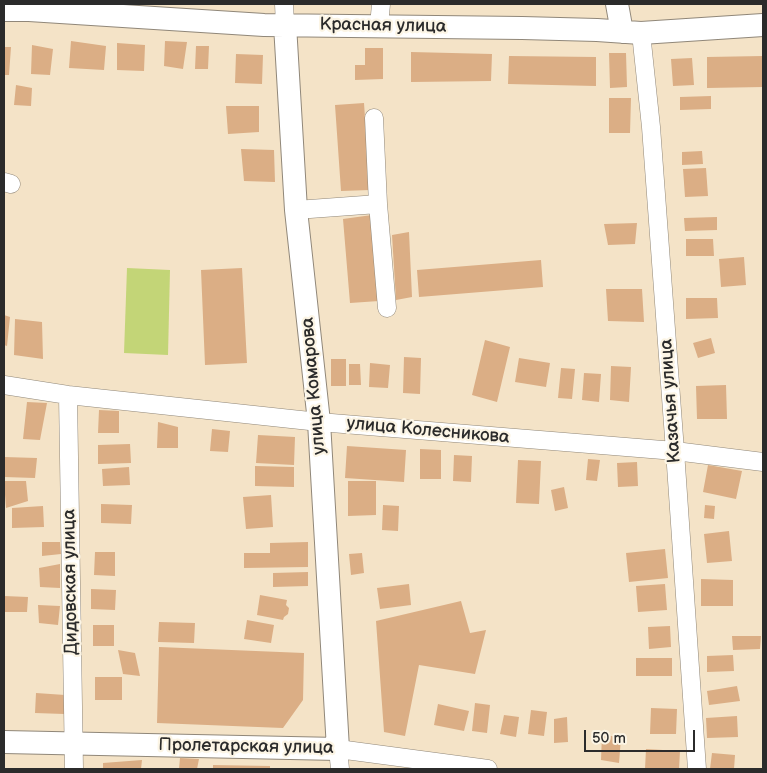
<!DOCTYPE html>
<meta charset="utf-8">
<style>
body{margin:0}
#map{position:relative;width:767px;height:773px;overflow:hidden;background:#f4e3c7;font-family:"Balsamiq Sans",sans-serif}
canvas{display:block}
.frame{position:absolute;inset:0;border:5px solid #2b2b2b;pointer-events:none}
.scale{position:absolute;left:584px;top:730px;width:111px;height:22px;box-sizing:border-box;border:2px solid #2b2b2b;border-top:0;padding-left:6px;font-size:15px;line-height:18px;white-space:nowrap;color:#2b2b2b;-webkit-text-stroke:4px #fcf5e5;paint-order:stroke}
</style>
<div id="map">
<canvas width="767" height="773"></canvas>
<div class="frame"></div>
<div class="scale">50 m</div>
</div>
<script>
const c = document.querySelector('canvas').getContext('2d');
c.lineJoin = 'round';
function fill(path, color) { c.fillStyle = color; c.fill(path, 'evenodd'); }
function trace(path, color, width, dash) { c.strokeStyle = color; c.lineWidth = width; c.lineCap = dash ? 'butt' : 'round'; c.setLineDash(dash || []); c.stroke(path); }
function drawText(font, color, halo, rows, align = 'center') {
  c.font = font + ' "Balsamiq Sans",sans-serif'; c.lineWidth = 4.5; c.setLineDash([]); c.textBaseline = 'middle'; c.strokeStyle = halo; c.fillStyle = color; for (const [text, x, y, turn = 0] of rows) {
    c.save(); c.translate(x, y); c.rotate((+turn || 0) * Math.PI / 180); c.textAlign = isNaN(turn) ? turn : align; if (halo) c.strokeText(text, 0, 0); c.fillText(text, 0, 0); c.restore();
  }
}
fill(new Path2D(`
 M127 268 170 270 168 355 124 353Z`), '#c3d577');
fill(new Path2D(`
 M71 41 106 46 104 70 69 68Z
 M165 41 187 42 183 69 164 66Z
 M117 43 145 45 144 71 117 70Z
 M32 45 53 49 50 75 31 74Z
 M196 46H209L208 69H195Z
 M4 47H11L9 75H4Z
 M365 48H383V79L355 80V65H365Z
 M411 52 492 54 491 81 411 82Z
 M609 53H626L627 87 610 88Z
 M236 54 263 55 262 84 235 83Z
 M509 56 596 57V86L508 84Z
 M763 56V87L707 88V57Z
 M692 58 694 85 673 86 671 59Z
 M16 85 32 88 31 106 14 105Z
 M711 96V109L680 110V97Z
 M609 98H631L630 133H609Z
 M364 103 370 190 341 191 335 105Z
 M226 106H259V132L228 134Z
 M241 149 274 150 275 182 244 181Z
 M702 151 703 164 682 165V152Z
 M706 168 708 196 685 197 683 169Z
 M372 215 379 301 350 303 343 219Z
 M717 217V230L685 231 684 218Z
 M637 223 635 244 608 245 604 224Z
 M409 232 412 297 396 300 392 235Z
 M686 239H713L714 256H686Z
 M744 257 746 285 721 287 719 259Z
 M541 260 543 287 419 297 417 270Z
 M242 268 247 363 205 365 201 270Z
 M606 289H642L644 322 608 321Z
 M686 298H717L718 318 686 319Z
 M4 315 10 317 7 346 4 345Z
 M15 319 42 322 43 359 14 355Z
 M711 338 715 353 698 358 693 343Z
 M485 340 510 347 497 402 472 395Z
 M404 357 421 358 420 394 403 393Z
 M519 358 550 363 546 387 515 382Z
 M331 359H346V386H331Z
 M370 363 390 365 388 388 369 387Z
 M349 364H360L361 385H349Z
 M611 366 631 367 629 402 610 400Z
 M561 368 575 369 572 399 558 398Z
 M584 373 601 374 599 402 582 400Z
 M726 385 727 419H697L696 386Z
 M27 402 47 403 40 440 23 439Z
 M99 410 119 411V433H98Z
 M158 422 178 427V448H157Z
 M212 429 230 431 228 452 210 451Z
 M258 435 295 437 294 465 256 463Z
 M130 444 131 463 98 464V445Z
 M347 446 406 450 404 482 345 478Z
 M420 449 441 450V479H420Z
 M454 455 472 456 471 482 453 481Z
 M4 457 37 458 35 478 4 477Z
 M588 459 600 460 597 481 586 480Z
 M518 460 541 461 539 504 516 503Z
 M637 462 638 486 618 487 617 463Z
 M708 465 742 471 736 499 703 492Z
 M255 466 294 467V487L255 486Z
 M129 467 130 485 103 486 102 469Z
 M4 481H26L28 501 6 508Z
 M348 481H376V515L348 516Z
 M564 487 568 508 555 511 551 490Z
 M271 495 273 527 246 529 243 497Z
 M101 504 132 505 131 524 101 523Z
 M383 505 399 506 398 531 382 530Z
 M705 505 715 506 714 519 704 518Z
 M43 506 44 527 12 528V508Z
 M729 531 732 561 707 563 704 534Z
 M42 542H60L61 554 42 556Z
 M308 542V567L244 568V553H270V543Z
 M665 549 668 578 629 582 626 553Z
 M95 552H115V576L94 575Z
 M362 553 364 573 351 575 349 554Z
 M60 564V588L40 587 39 568Z
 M308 572V586L273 587V573Z
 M701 579 733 580V606H701Z
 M409 584 411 605 380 609 377 588Z
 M665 584 667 610 638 612 636 586Z
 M91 589 116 590 115 610 91 609Z
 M260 595 287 600 286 605 289 608 288 614 284 617 283 620 257 615Z
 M4 596 28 597 27 612H4Z
 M461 601 470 633 486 630 475 674 419 665 405 736 384 732 376 621Z
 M38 605 60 606 58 625 39 623Z
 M247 620 274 625 271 643 244 639Z
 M159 622 195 623 194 643 158 642Z
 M93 625H114V646H93Z
 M670 626 671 647 649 649 648 627Z
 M732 636H761L760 649 733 650Z
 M159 647 304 653 303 700 283 728 157 723Z
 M118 650 135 653 140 676 123 674Z
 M733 655 734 671 707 672V656Z
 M636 658H672V676H636Z
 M95 677H122V700H95Z
 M737 686 740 701 709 705 707 691Z
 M36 693 65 695 64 714 35 713Z
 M475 703 490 705 487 733 472 731Z
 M438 704 469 711 464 731 434 725Z
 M651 708 677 709 676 734H650Z
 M531 710 547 712 544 736 528 734Z
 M504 715 519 717 516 737 500 734Z
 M737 716 738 737 707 738 706 718Z
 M567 717 568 742 554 743V719Z
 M602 734 621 738 619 763 601 760Z
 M646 749 680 751 679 769H645Z
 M712 753 735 755 734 769H710Z
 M180 758 199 759 197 769H179Z
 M142 760 141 769H103V763Z
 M213 765 270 766V769H213Z`), '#dbae85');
const minor = new Path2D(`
 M284 4 285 25
 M379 26 381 4
 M641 33 651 127 675 451 697 769
 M374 118 378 204
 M4 182 11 184
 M296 210 378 204 387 308
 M4 385 68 395 319 422 675 451 763 462
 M68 395 74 769
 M340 769 338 749 488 769`);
const major = new Path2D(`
 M617 4 622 32
 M4 10H29L264 25 522 28 597 30 641 33 763 25
 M4 742 338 749 319 422 296 210 285 25`);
trace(minor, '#908779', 19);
trace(major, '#908779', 24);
trace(minor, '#fff', 18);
trace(major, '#fff', 22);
drawText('18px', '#2b2b2b', '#fcf5e5', [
 ["Красная улица",383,26,1],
 ["улица Комарова",314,386,-95],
 ["Казачья улица",671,401,-94],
 ["улица Колесникова",428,431,5],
 ["Дидовская улица",71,582,-91],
 ["Пролетарская улица",246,747,1]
]);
</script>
